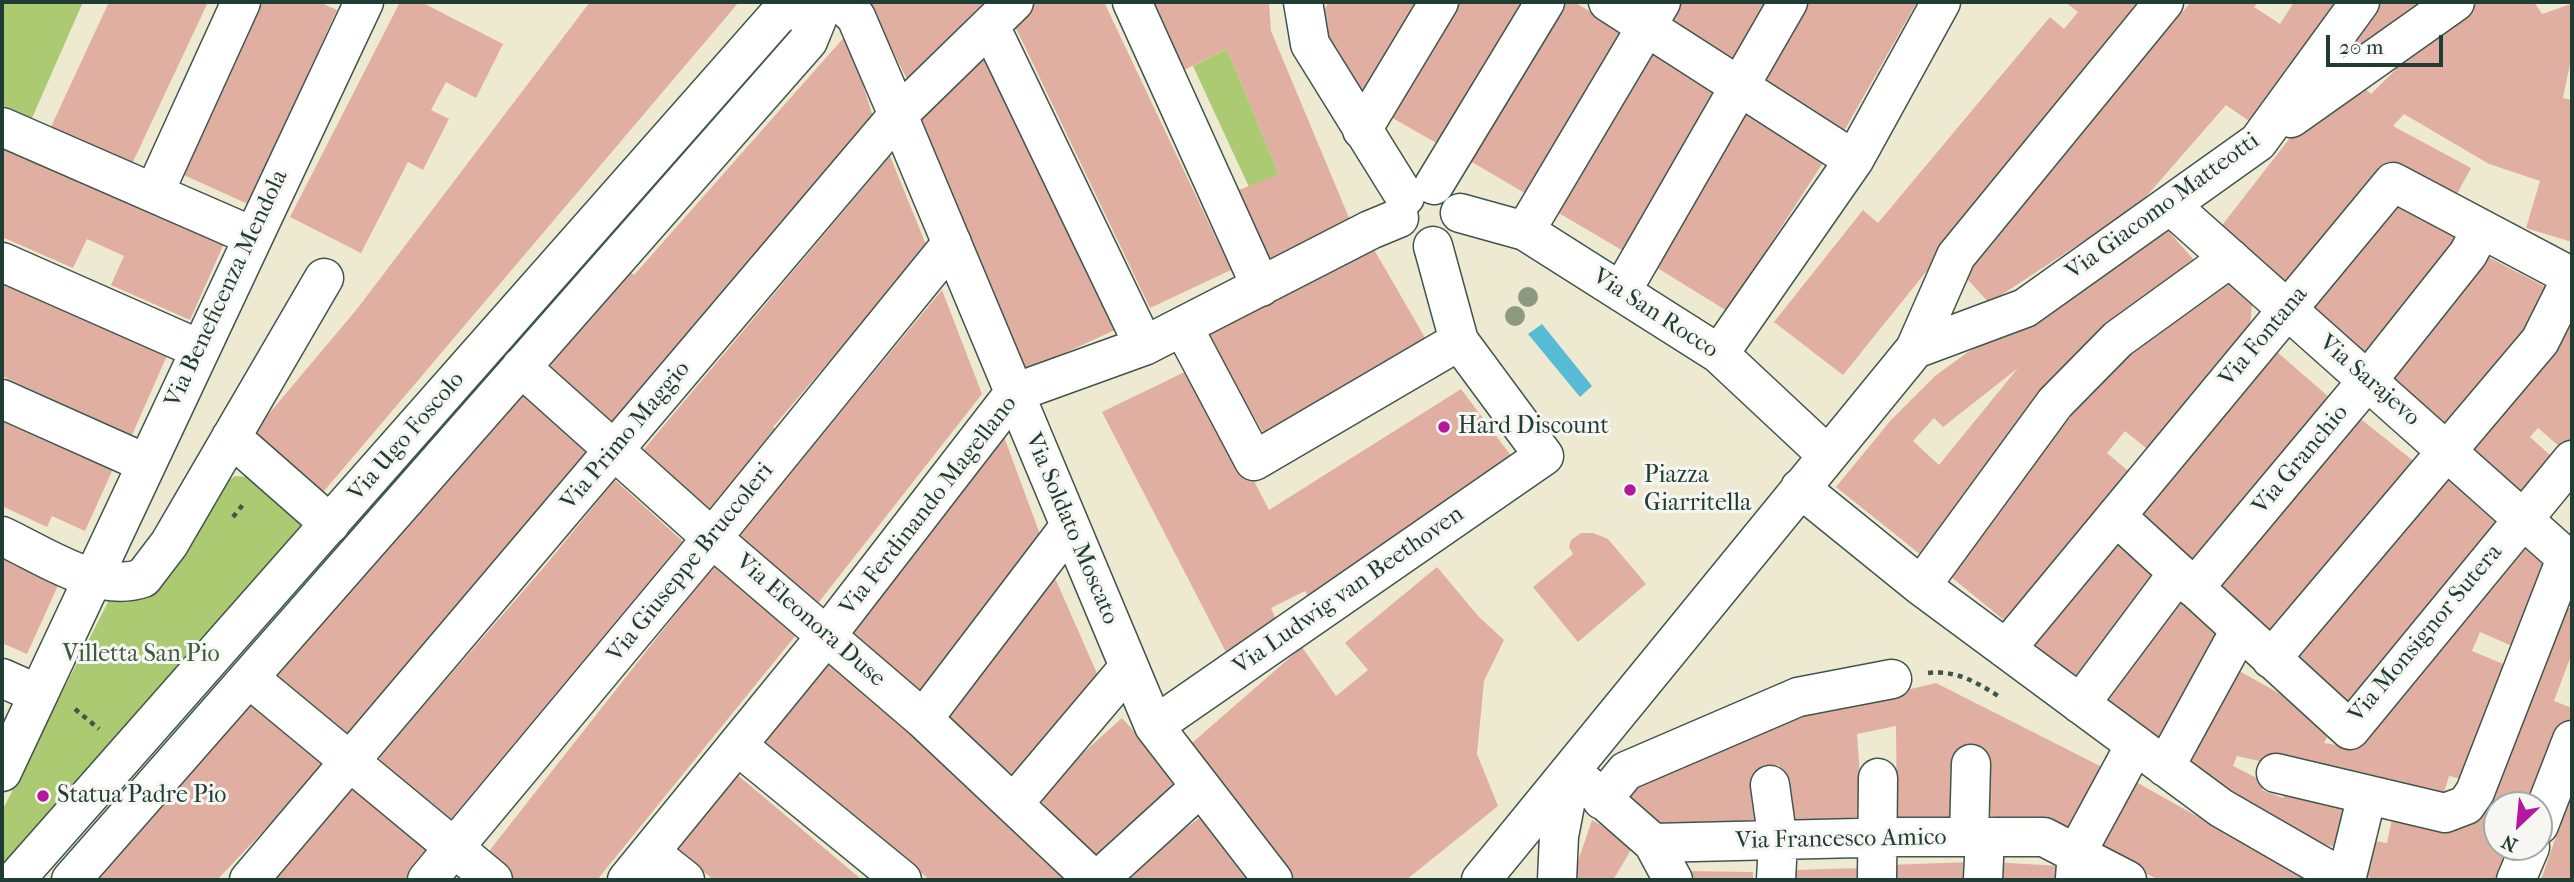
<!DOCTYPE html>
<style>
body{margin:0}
#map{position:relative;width:2574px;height:882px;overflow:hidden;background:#eee9d1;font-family:"IM FELL French Canon",serif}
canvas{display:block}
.frame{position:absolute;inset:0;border:4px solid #1f3d34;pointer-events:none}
.north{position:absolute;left:2483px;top:791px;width:70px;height:70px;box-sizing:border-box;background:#f6f6f2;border:2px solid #a0aca6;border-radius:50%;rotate:206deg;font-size:19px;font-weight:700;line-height:28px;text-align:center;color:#1f3d34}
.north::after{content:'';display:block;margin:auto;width:24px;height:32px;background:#b5179e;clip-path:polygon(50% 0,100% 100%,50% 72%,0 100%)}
.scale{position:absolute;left:2326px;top:35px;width:117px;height:32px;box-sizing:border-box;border:4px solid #1f3d34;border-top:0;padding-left:9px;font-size:21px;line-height:24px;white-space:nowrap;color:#1f3d34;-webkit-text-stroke:5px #f6f6f2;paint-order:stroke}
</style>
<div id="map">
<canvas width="2574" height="882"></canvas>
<div class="frame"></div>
<div class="north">N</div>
<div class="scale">20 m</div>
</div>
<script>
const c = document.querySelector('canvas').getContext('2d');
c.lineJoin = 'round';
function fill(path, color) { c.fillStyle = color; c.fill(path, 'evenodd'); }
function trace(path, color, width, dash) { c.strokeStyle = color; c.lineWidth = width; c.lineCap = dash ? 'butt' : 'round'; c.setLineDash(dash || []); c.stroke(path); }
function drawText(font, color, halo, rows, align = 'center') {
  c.font = font + ' "IM FELL French Canon",serif'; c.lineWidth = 6; c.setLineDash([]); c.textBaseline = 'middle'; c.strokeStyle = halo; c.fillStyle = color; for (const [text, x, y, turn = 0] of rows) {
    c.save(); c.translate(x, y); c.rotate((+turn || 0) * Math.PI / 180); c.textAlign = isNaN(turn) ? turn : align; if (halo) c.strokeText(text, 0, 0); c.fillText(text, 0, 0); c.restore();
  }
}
fill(new Path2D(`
 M2 2H83L32 118 2 105Z
 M1227 49 1279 174 1249 187 1193 66Z
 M235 476 248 477 321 535 2 880V811L109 600 147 598 226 482Z`), '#abca72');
fill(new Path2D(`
 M1542 324 1592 386 1580 397 1528 334Z`), '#57bbd5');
fill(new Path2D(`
 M109 2H208L131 166 50 129Z
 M254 2H319L337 10 248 204 177 172Z
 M400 2H421L503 44 476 98 446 82 431 110 449 119 423 170 408 162 361 253 290 217Z
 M590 2H739L319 497 251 435 357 309Z
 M872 2H989L908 81 869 5Z
 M1033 2H1104L1231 270 1150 308 1013 22Z
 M1152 2H1269L1271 31 1352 225 1268 259 1239 190 1279 174 1227 49 1180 72Z
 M1329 2H1422L1364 100 1315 26Z
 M1446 2H1534L1447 149 1382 112Z
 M1559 2H1574L1628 34 1530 196 1465 158Z
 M1674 2H1771L1735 63 1664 19Z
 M1808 2H1917L1844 131 1761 84Z
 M2065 2H2143L1843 375 1774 322 1863 210 1878 223 2050 17 2064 29 2078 12Z
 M2191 2H2258L2254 7 2280 24 2294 2H2346L2259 128 2226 105 2130 215 2111 228 2102 229 1989 303 1961 272Z
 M2370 2H2426L2326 81Z
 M2464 2H2534L2542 14 2571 4V59L2563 98 2572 100V242L2526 228 2540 181 2489 164 2404 114 2393 126 2471 168 2451 205 2365 195 2287 291 2216 233 2311 111 2357 81 2371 94Z
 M847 34 874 120 610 427 539 362 625 267 634 275Z
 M1644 44 1728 95 1630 255 1547 206Z
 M983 53 1115 330 1025 371 912 120Z
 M1747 102 1828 155 1727 311 1651 264Z
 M2 143 226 239 190 320 111 285 124 256 87 239 73 268 2 237Z
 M890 156 927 247 773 427 780 433 711 515 640 454Z
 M2394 197 2465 245 2368 360 2302 305Z
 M2161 223 2195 261 1926 559 1836 487 1891 420 1935 376 1968 352 2021 323ZM2018 368 1939 465 1913 441 1934 418 1943 427Z
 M1368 239 1428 343 1265 436 1205 332Z
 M2475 250 2557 293 2446 433 2381 376Z
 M2 276 169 351 132 435 2 376Z
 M2218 280 2253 292 2250 328 2156 456 2125 431 2107 453 2139 480 2016 630 1945 572 2134 338Z
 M942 290 982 394 815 607 735 540Z
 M2572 297V449L2568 454 2538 428 2530 437 2559 463 2523 503 2461 446Z
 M2268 344 2338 405 2197 570 2128 509Z
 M1195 367 1269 510 1461 389 1512 457 1312 602 1305 591 1271 608 1280 629 1228 656 1102 412Z
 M521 384 598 453 342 745 259 676Z
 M2 410 117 460 85 531 52 516 47 527 2 506Z
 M2352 412 2421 467 2276 640 2209 582Z
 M1003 434 1041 537 919 695 842 632Z
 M2446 472 2508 527 2352 710 2289 654Z
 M615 480 689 547 457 819 441 820 380 769V756L545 566Z
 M2116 526 2172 577 2085 686 2027 638Z
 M1581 533H1593L1608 539 1646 584 1578 642 1533 587 1573 554 1569 547 1571 540Z
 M2519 539 2553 568 2521 650 2480 632 2472 651 2513 668 2466 780 2449 776 2443 796 2348 781 2237 756 2233 766 2265 782 2262 790 2283 798 2286 789 2351 807 2341 849 2275 831 2179 771 2234 668 2334 724 2324 743 2356 748Z
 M2 555 60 581 27 654 2 643Z
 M714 565 796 635 597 880H516L486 855Z
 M1437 567 1479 617 1504 640 1484 681 1477 754 1498 806 1406 880H1289L1184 750 1302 647 1336 696 1368 670 1345 643Z
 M1055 578 1099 678 1016 777 941 714Z
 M2181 589 2230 635 2165 746 2102 701Z
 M2556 604 2572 609V653L2554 701 2572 708V727L2539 805H2497V847H2519L2502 880H2381L2357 875 2363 839 2387 843 2393 814 2411 813 2469 825 2527 690Z
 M826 657 986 799 1067 876 1062 880H930L761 739Z
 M1936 683 2106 769 2068 843 2002 818 1981 814 1984 749 1977 745 1970 760 1955 825 1897 824 1896 726 1857 734 1864 829 1784 835 1779 765 1757 771 1761 832 1657 839 1620 805 1643 776 1813 712Z
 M240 694 324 767 217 880H75Z
 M1122 718 1180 783 1094 859 1036 795Z
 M734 772 862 880H714L672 846Z
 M2122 774 2310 880H2159L2085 842Z
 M354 787 429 851 404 880H274Z
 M2572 790V880H2541Z
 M1202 816 1252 880H1123L1120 877Z
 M1592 820 1634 845 1613 880H1575L1576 867Z
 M1970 862 1969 880H1888L1889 865Z
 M1991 862 2061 866 2060 880H1990Z
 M1863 868V880H1791L1792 870Z
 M1686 871 1753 872V880H1686Z`), '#e1afa1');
const street = new Path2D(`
 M840 2 856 17 898 115 1154 726 1273 880
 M1132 2 1261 287
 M1303 2 1310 44 1405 197
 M1608 2 1854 160
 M990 26 1144 346
 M2291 118 2455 2
 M2 127 252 236
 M1362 130 1439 2
 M1434 185 1545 2
 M154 193 241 2
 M2170 205 2572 563
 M1460 213 1525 231 1719 354 1826 454
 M1525 231 1661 2
 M2 262 199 349
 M1621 292 1788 2
 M1183 327 1254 461 1459 341
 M1915 349 2025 308 2258 142 2360 2
 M1719 354 1854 160 1941 2
 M521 367 712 538 923 719 1094 880
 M2 399 145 463
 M231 437 330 524
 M1800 488 1921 586 2221 808 2346 880
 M2116 516 2350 730 2572 460
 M2 536C43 555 98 594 143 578L169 544 324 278
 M1921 586 2055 403 2118 339 2230 258
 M2194 588 2368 380 2468 254 2481 230
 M2006 649 2393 182 2572 277
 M2271 659 2540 341 2572 277
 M2 678 38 694
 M249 678 493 880
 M2080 704 2178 573
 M923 719 1070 526
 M1154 726 1544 456 1459 341 1433 246
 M738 746 902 880
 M2165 767 2240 630
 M2 772 364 2
 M1572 772 1653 843 1900 837H2044L2127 880
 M2276 773 2445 813 2466 805 2475 792 2567 556
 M1770 785 1778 842 1776 880
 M1602 800 1626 771 1798 697 1892 679
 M1014 803 1129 667
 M2539 825 2572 740
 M1969 837 1971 764
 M1653 843 1673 880
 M651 853 685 880
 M2075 878 2077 852 2135 745
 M249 880 898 115 1014 2
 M427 880 712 538 952 243
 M627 880 827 635 1014 393 1144 346 1370 230 1399 218
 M1098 880 1199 788
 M1481 880 1915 349 1956 256 2164 2
 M1557 880 1559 836 1571 774
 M1877 880 1878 778
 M1983 880 1985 837
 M2346 880 2367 795
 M2516 880 2530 847`);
const primary = new Path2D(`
 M15 880 778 15 805 2
 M71 880 808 41 824 2`);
trace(street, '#3e574c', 41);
trace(primary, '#3e574c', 41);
trace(new Path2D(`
 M233 517 245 502
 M1928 673C1957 670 1976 682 2000 697
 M75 709 99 729`), '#3e574c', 4.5, [5, 5]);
trace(street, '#fff', 38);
trace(primary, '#fff', 38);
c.fillStyle = '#8c9a81';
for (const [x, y] of [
 [1528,297],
 [1515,316]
]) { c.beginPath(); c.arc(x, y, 10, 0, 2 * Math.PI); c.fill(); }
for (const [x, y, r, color] of [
 [1444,427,7,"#b5179e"],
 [1630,490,7,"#b5179e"],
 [43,796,7,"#b5179e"]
]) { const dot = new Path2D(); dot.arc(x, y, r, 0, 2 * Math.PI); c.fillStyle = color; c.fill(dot); trace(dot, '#f6f6f2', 2.5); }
drawText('24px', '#1f3d34', '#f6f6f2', [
 ["Via Giacomo Matteotti",2163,207,-36],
 ["Via Beneficenza Mendola",227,289,-65],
 ["Via San Rocco",1655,314,33],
 ["Via Fontana",2264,337,-50],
 ["Via Sarajevo",2369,381,41],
 ["Via Primo Maggio",626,436,-50],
 ["Via Ugo Foscolo",407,437,-49],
 ["Via Granchio",2301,460,-50],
 ["Via Ferdinando Magellano",929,506,-52],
 ["Via Soldato Moscato",1071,529,67],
 ["Via Giuseppe Bruccoleri",691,563,-51],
 ["Via Ludwig van Beethoven",1349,591,-35],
 ["Via Eleonora Duse",810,621,41],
 ["Via Monsignor Sutera",2426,634,-50],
 ["Via Francesco Amico",1841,840,-1]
]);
drawText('24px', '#1f3d34', '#f6f6f2', [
 ["Hard Discount",1458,427],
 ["Piazza",1644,476],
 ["Giarritella",1644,504],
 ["Statua Padre Pio",57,796]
], 'left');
drawText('24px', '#3b5940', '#f6f6f2', [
 ["Villetta San Pio",141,655]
]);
</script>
